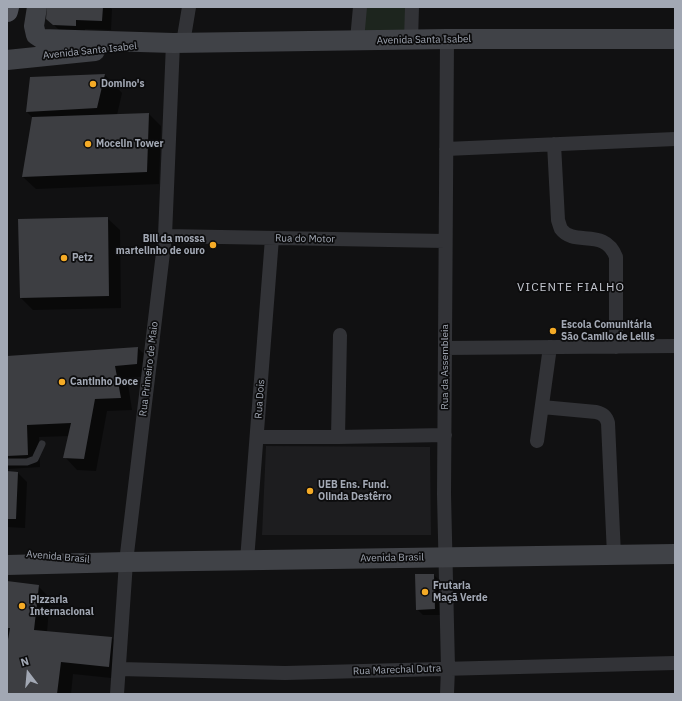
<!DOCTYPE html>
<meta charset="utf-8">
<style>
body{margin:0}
#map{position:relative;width:682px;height:701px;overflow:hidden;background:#111112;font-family:"IBM Plex Sans",sans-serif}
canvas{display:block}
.frame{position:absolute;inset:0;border:8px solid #a2a8b4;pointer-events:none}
.north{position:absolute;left:8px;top:653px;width:40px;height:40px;-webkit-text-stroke:3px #0c0c0d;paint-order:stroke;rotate:344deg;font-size:11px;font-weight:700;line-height:16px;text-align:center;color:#a2a8b4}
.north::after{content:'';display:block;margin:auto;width:14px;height:18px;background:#a2a8b4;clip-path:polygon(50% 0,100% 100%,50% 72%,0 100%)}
</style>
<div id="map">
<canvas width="682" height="701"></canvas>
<div class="frame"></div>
<div class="north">N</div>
</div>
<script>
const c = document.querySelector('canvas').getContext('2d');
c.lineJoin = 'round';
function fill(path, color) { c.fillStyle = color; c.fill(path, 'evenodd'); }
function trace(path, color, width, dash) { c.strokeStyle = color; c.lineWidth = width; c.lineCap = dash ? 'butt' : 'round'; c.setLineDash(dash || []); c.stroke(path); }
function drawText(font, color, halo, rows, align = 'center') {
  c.font = font + ' "IBM Plex Sans",sans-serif'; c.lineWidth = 3.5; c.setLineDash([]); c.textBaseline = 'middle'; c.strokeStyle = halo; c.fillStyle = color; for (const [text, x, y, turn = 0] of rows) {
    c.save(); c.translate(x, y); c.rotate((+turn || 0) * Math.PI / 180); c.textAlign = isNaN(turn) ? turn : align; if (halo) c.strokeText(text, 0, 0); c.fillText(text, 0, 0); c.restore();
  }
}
fill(new Path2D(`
 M266 446 430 447 431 535H262Z`), '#1d1d1f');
fill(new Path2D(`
 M364 7H407L406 34 362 35Z`), '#1d251e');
fill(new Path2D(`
 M48 7H110L112 9 111 30 85 29V35L63 34 47 18Z
 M105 75 122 93 117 115 149 114 161 126 159 184 36 189 23 177 33 118 27 112Z
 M107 218 120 230 121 308 33 310 21 298 19 220Z
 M138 348 150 360 149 376 127 378 132 410 107 411 96 471 77 470 65 457 70 436 39 437 40 467 7 469V357Z
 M7 472 18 473 27 482 25 528 7 527Z
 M434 575 440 581 441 615H423L417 609Z
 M7 582 38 586 50 598 47 632 112 638 124 651 121 679 73 674 71 694H7V652L9 638H7Z`), '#0007');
fill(new Path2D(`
 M47 7H103L102 21 76 20V26L53 25 46 19Z
 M105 74 97 108 26 112 30 77Z
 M149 113 147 172 22 177 32 117Z
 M108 217 109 296 20 298 18 219Z
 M138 347 137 364 115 366 121 398 95 399 84 459 63 458 71 423 27 425 28 455 7 456V356Z
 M7 471 18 472 16 519H7Z
 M415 574H434L435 609 416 610Z
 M7 581 39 585 34 630 112 637 109 667 61 662 57 694H7V646L10 628H7Z`), '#3d3e42');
trace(new Path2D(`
 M7 462H27L35 459 42 444`), '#323337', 7);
trace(new Path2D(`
 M447 39 444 494 448 668 447 694
 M357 40 360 7
 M411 40 412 7
 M183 43 189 7
 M554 144 558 220C559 223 560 227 561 229 574 247 605 227 616 257V347
 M446 149 675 139
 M165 236 445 241
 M445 348 675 346
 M542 407 596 412C603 414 606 416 608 423L614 555
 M257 437H338L445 435
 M338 437 340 335
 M537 441 550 347
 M247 560 272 238
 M119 669 285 673 675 663
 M117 694 126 562 165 236 173 43`), '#323337', 14);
trace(new Path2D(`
 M37 7 34 26 36 35 42 39 173 43 447 39H675
 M7 60 95 51
 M7 565 126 562 675 554`), '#404247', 20);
trace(new Path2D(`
 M7 11 8 7`), '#4e5057', 22);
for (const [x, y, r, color] of [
 [93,84,4,"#f5ab26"],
 [88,144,4,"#f5ab26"],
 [213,245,4,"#f5ab26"],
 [64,258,4,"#f5ab26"],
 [553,331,4,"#f5ab26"],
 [62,382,4,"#f5ab26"],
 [310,491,4,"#f5ab26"],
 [425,592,4,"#f5ab26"],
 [22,606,4,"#f5ab26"]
]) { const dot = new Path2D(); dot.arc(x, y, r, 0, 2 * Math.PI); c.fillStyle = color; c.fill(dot); trace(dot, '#0c0c0d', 1.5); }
drawText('10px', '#a2a8b4', '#0c0c0d', [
 ["Avenida Santa Isabel",424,40,-1],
 ["Avenida Santa Isabel",90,51,-6],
 ["Rua do Motor",305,239,1],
 ["Rua da Assembleia",445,367,-90],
 ["Rua Primeiro de Maio",149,369,-83],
 ["Rua Dois",260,399,-86],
 ["Avenida Brasil",58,557,5],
 ["Avenida Brasil",392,558,-1],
 ["Rua Marechal Dutra",397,670,-2]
]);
drawText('bold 10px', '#a2a8b4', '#0c0c0d', [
 ["Domino's",101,84],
 ["Mocelin Tower",96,144],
 ["Bill da mossa",205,239,"right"],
 ["martelinho de ouro",205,251,"right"],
 ["Petz",72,258],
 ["Escola Comunitária",561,325],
 ["São Camilo de Lellis",561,337],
 ["Cantinho Doce",70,382],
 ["UEB Ens. Fund.",318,485],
 ["Olinda Destêrro",318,497],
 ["Frutaria",433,586],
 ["Maçã Verde",433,598],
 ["Pizzaria",30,600],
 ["Internacional",30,612]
], 'left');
c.letterSpacing = '1px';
drawText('12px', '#c3c6cf', '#0c0c0d', [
 ["VICENTE FIALHO",571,288]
]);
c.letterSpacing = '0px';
</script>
